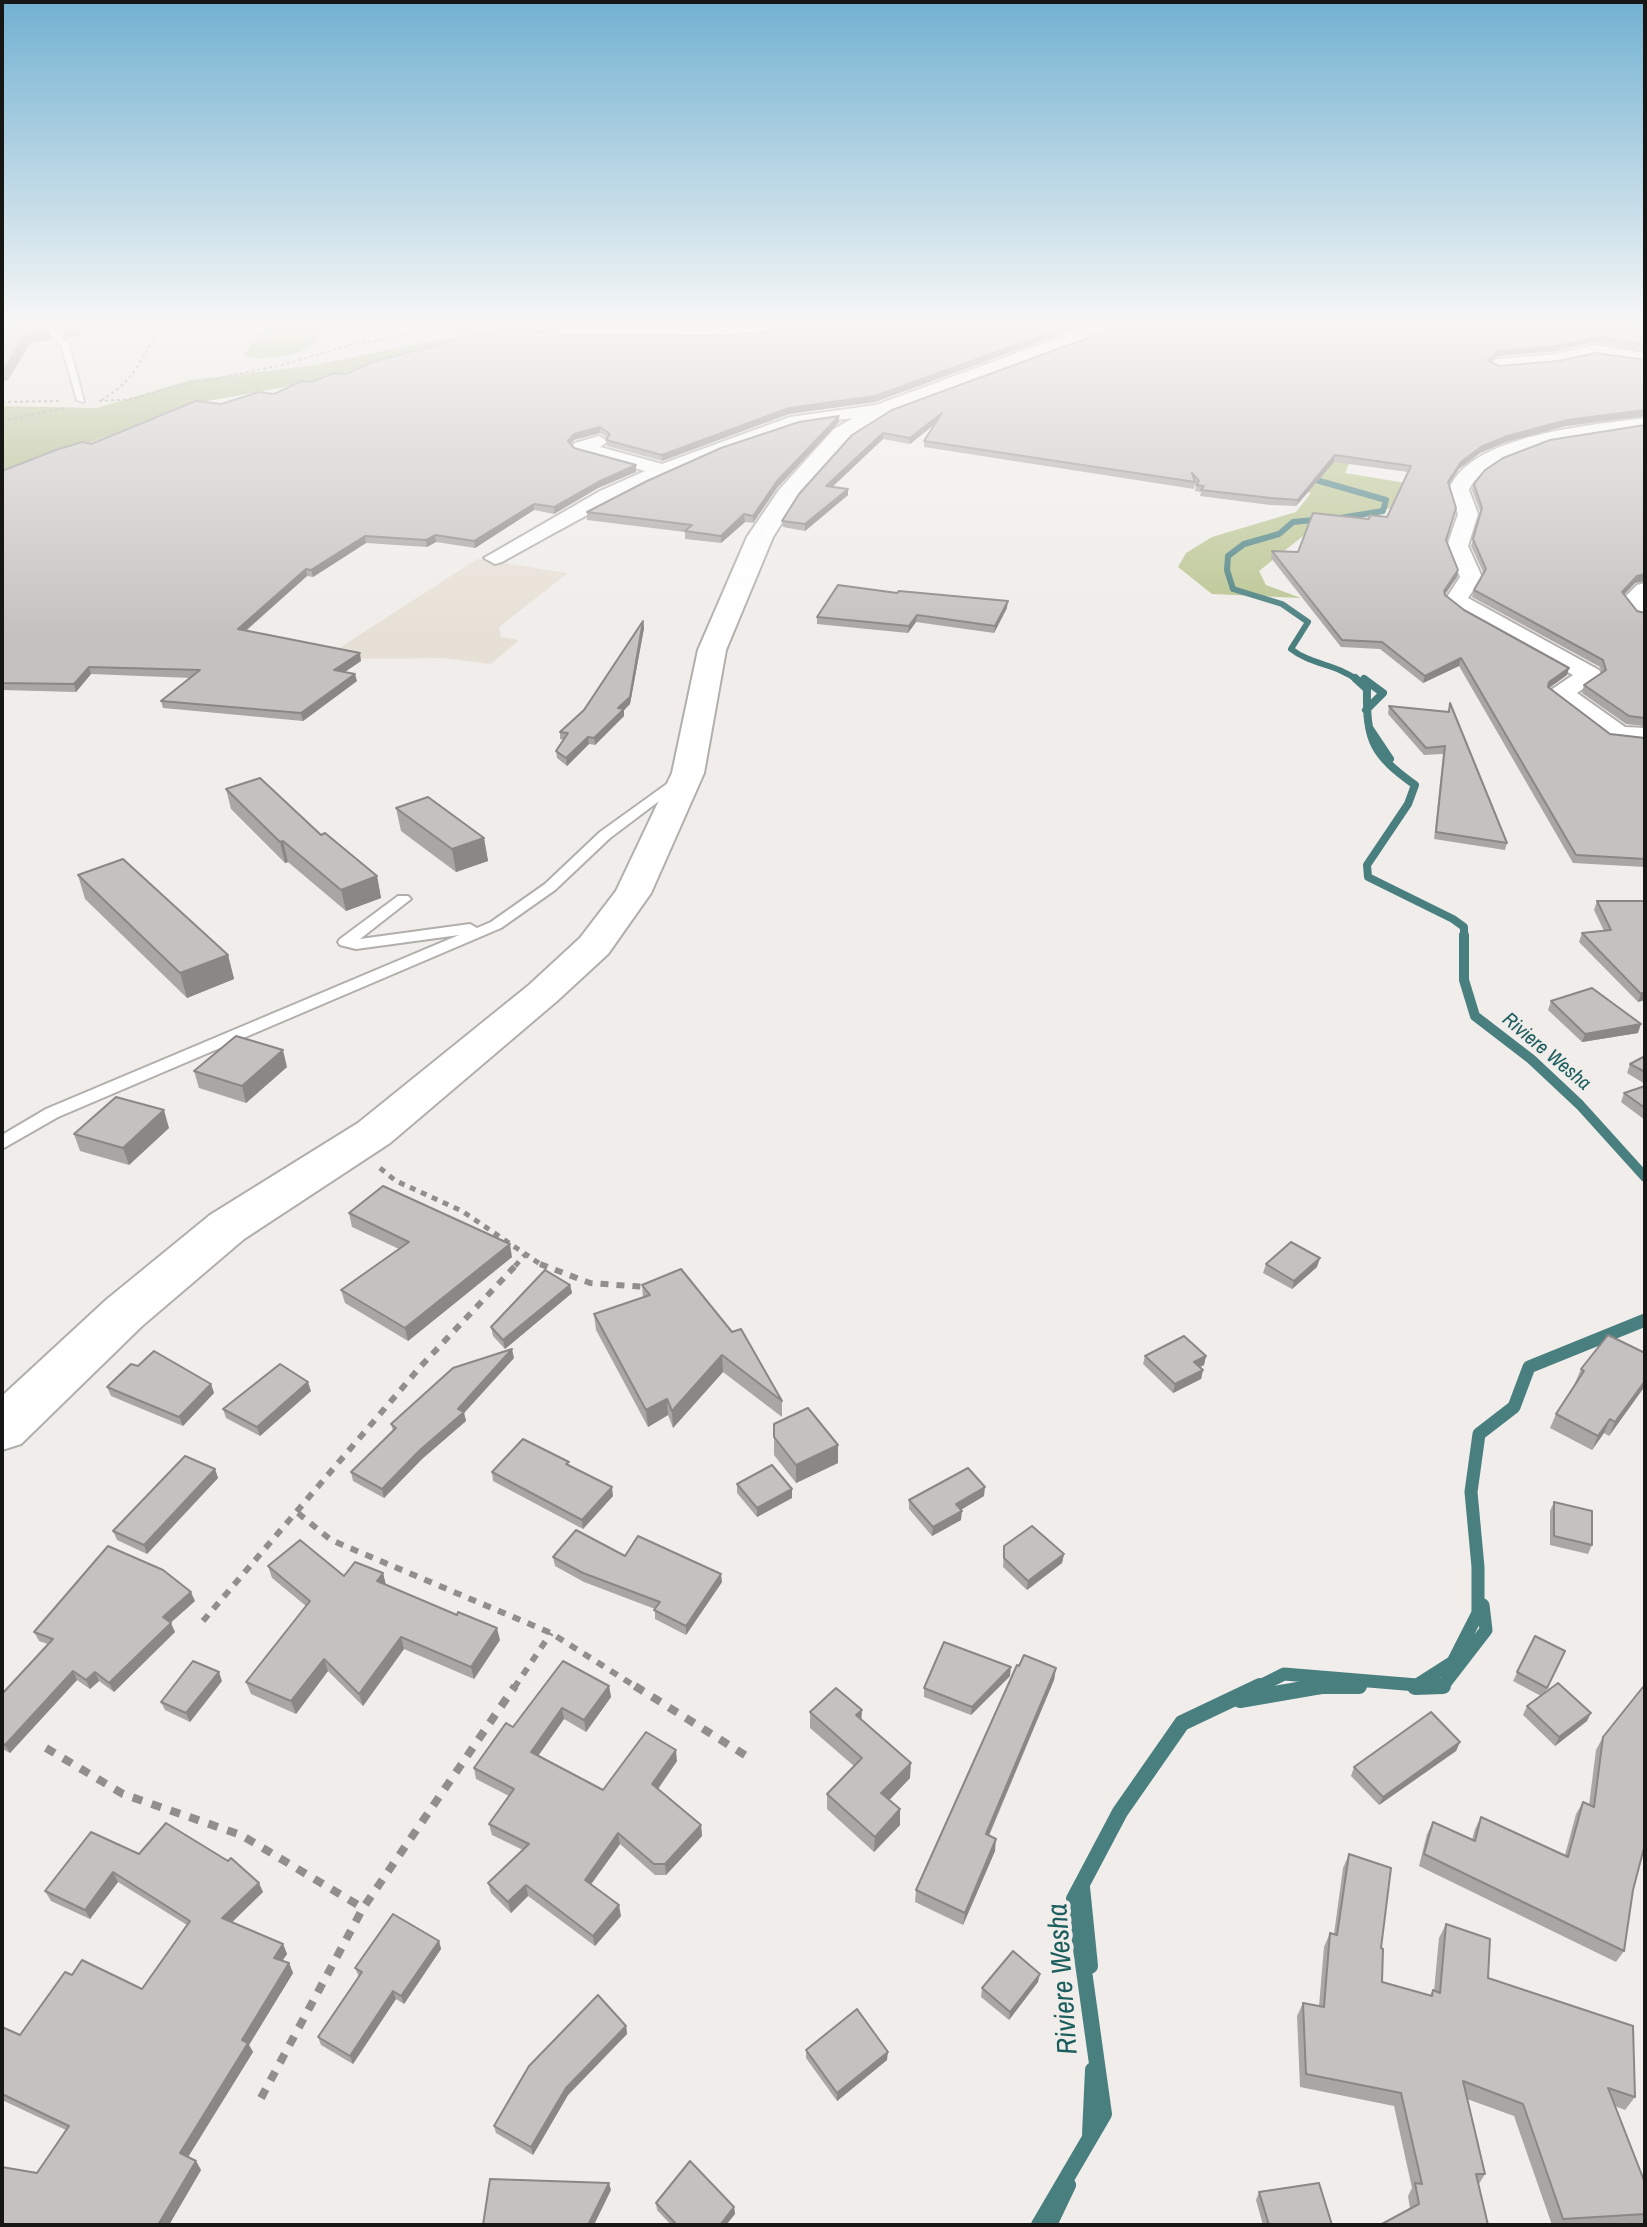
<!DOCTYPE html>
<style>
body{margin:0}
#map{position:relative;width:1647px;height:2227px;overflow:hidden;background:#f0edea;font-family:"Archivo Narrow",sans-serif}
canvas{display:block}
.frame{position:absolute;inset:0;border:4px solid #161615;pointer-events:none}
</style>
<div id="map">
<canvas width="1647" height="2227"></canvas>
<div class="frame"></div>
</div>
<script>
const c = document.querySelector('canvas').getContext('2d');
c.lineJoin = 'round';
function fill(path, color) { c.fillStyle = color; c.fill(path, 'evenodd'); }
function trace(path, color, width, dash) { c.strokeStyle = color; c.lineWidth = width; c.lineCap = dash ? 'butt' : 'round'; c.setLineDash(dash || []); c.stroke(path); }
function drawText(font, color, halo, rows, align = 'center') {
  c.font = font + ' "Archivo Narrow",sans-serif'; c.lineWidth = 8; c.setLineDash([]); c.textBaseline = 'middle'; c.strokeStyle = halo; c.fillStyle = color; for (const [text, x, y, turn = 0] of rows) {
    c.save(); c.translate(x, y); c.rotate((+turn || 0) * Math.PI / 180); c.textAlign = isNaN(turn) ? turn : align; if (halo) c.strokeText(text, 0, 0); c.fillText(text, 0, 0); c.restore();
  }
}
fill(new Path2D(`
 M2 323H268L244 356 308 348 327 328 344 323H463L457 336 315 365 190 380 97 408 2 406Z
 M477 559 568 573 499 627 501 637 519 640 491 664 443 658 356 659 333 652Z`), '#e7e0d6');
fill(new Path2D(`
 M1355 451 1345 473 1412 484 1395 507 1313 528 1259 571 1266 585 1301 598 1212 594 1178 567 1186 553 1212 537 1296 512 1311 493 1264 484Z`), '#b9c48f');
fill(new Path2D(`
 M268 323H344C320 329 324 338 307 348 289 358 263 360 243 356Z
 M463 323H698L671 332 504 333 417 351 313 382 192 404 2 476V406L97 408 190 380 315 365 456 336Z`), '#a7b27b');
trace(new Path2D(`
 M1305 476 1313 480`), '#4a7f80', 5);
trace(new Path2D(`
 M1309 478 1386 500 1383 511 1340 518
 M1324 519 1293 522 1279 534 1244 544 1228 556 1227 570 1233 589 1282 604 1308 622 1291 649C1311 665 1337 664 1357 680`), '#4a7f80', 6);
trace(new Path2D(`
 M1355 678 1367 689C1366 741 1373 755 1415 785L1408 804 1367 865 1368 877 1453 919 1464 927V937
 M1364 679 1383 693 1366 710
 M1370 729 1390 759`), '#4a7f80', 8);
trace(new Path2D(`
 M1464 935V980L1475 1016 1531 1059 1580 1105 1645 1177`), '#4a7f80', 10);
trace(new Path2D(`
 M1415 1687H1442L1486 1630 1483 1605
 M1256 1688 1284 1674 1417 1685 1453 1662 1478 1613V1567L1471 1492 1479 1434 1514 1407 1529 1367 1645 1320
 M1312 1688 1359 1686`), '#4a7f80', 13);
trace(new Path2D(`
 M1415 1687 1443 1686
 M1240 1700 1321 1686H1359
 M1082 1887 1090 1966
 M1090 2134 1093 2070
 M1039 2225 1104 2114 1074 1899 1120 1812 1182 1723 1260 1686
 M1049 2225 1068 2185`), '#4a7f80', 16);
const service = new Path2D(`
 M39 323H47L69 344 84 402 77 400 61 345Z
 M682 773 689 777 687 780 610 838 555 890 501 928 58 1117 2 1149V1135L46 1109 459 935 356 949 340 945 338 942 340 939 398 896H408L411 899 360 939 470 924 477 928 491 922 545 884 600 832Z`);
const minor = new Path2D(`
 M773 323H817L810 327 727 338 562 337 554 332 562 327 727 328Z
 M1384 323H1406L1422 330 1414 335Z
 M1594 345 1645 353V363L1594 355 1556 364 1497 369 1489 364 1497 359 1556 354Z
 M883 404 889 405 892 409 889 413C859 420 827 418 798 426 692 455 597 509 502 562L495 564 484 558 600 491 645 471 575 451 572 447 575 443 599 436 608 441 600 447 662 464 790 417Z
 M1645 418V428C1598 435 1492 442 1469 490L1478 514 1468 546 1482 577 1468 598 1599 670 1602 675 1577 693 1625 727 1645 728V744L1609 739 1548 692 1573 675 1464 615 1445 600 1460 577 1447 546 1458 514 1449 490C1469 434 1595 425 1645 418Z
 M1645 583V618L1637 616 1623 599 1637 585Z`);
const tertiary = new Path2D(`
 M1098 323H1124L1121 327 890 413 850 439 797 499 773 537 726 650 704 773 651 893 608 954 557 1001 390 1143 244 1239 142 1326 21 1444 2 1450V1396L106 1300 210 1215 358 1123 529 985 580 938 616 891 672 773 698 650 747 537 779 490 834 429 876 405Z`);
trace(service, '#b1afac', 4);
trace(minor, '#b1afac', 4);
trace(tertiary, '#b1afac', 4);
trace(new Path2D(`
 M101 400C138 380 141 354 165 323
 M99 401 133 399 169 388 282 365 351 345 430 331H541
 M2 402 61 401
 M2 421 64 408`), '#908f8d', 2, [3, 3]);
trace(new Path2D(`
 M380 1168 396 1181 462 1211 543 1266
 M515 1266 525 1255`), '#908f8d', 5, [6, 6]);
trace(new Path2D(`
 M540 1264 590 1283 646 1287
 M298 1513 331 1540 551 1633 638 1688
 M203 1621 421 1366 517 1264
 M514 1688 551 1633`), '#908f8d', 6, [8, 8]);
trace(new Path2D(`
 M635 1686 748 1757
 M46 1748 123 1794 241 1835 363 1908
 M261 2098 363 1908 515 1686`), '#908f8d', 8, [10, 10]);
fill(service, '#fff');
fill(minor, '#fff');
fill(tertiary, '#fff');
fill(new Path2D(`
 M51 323H77L81 336 67 338Z
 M814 323H1090L875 402 789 414 662 461 607 446 606 440 608 438 600 433 574 440 571 444 574 448 636 472 598 488 554 514 534 510 475 548 436 542 427 547 366 543 313 577 307 576 246 631 361 661 344 672 357 681 303 721 163 708 161 701 191 678 91 674 76 692 2 690V471L221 404 274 394 312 382 525 333 727 336 810 325Z
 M1412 323H1645V351L1593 342 1556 351 1497 356 1490 361 1499 366 1645 360V416L1566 426 1506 442 1480 453 1459 469 1449 485 1446 541 1458 570 1457 577 1445 595 1464 610 1569 668 1567 675 1549 688 1610 734 1645 738V867L1573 863 1459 666 1423 683 1380 649 1341 647 1271 558 1272 551 1298 552 1369 519 1387 517 1408 472 1334 462 1296 506 1270 505 1200 496 1201 492 1195 491 1196 485 1195 483 1194 489 924 447V441L934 425 910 444 883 439 832 487 848 495 805 531 783 527 782 521 852 435 1123 325 1414 332 1421 327Z
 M839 416V422L777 488 753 523 745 522 721 543 685 539V532L587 520V512Z
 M1474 484 1635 583 1624 594 1637 611 1645 613V726L1626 724 1582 693 1584 685 1602 673 1600 667 1472 597 1474 590 1484 574 1471 546 1481 514 1472 490Z
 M897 593 1007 608 994 633 916 622 908 633 817 624V617Z
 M643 621 644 628 630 704 624 710V716L595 745 589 744 567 766 557 758 556 751 564 740 560 739V732L584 710Z
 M1450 703 1507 843 1505 850 1434 839 1443 754 1424 755 1388 714 1389 706 1448 712Z
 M226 789 321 835 377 876 381 898 346 911 288 862 285 863 231 809Z
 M396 808 484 838 488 861 456 872 401 831Z
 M78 875 228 955 234 979 187 998 85 899Z
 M1597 901 1645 1000 1638 1002 1579 942 1582 933 1604 931 1594 910Z
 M1551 1001 1638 1033 1582 1042 1548 1010Z
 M1645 1056V1084L1627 1073 1630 1064Z
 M287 1067 246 1103 199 1088 194 1071Z
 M1645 1086V1120L1621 1102 1624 1093Z
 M169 1128 129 1165 80 1151 74 1134Z
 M349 1213 512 1257 408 1341 345 1303 341 1290 399 1249 352 1227Z
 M1266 1264 1317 1267 1292 1289 1263 1273Z
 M570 1285 572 1293 505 1349 493 1336 491 1327Z
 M642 1285 782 1401V1417L723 1372 673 1428 668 1415 648 1427 596 1330 594 1314 643 1297Z
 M1145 1356H1206L1204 1365 1200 1367 1203 1370 1201 1379 1173 1393 1143 1364Z
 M514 1358 464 1413 466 1421 422 1459 384 1498 353 1481 351 1472 393 1431 391 1424Z
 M138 1366 211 1384 214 1393 183 1426 111 1396 107 1387Z
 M1581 1369 1645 1386 1609 1436 1604 1433 1592 1450 1550 1428 1556 1414 1576 1383H1575Z
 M311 1391 260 1436 226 1418 223 1409Z
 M774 1424 838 1445V1463L796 1483 774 1455Z
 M215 1469 218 1478 147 1554 117 1540 113 1531Z
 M492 1472 613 1496 583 1529 493 1481Z
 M737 1484 792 1489V1498L757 1517 737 1493Z
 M984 1496 961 1510V1520L932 1536 909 1509V1500Z
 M1554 1502 1592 1545 1588 1554 1550 1545V1511Z
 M1004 1546 1064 1554 1062 1563 1027 1590 1003 1567Z
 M625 1556 722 1582 686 1635 655 1619V1609L584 1582 555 1566 553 1557Z
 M268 1566 344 1576 383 1573 386 1585 500 1640 474 1679 404 1649 363 1706 328 1671 296 1714 251 1694 246 1682 306 1606 272 1578Z
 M195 1601 170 1623 175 1632 114 1692 99 1681 90 1689 77 1680 10 1753 2 1749V1694L48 1644 39 1641 34 1632Z
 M1535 1636 1565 1651 1545 1693 1587 1721 1555 1746 1523 1715 1527 1706 1541 1696 1513 1681Z
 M1056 1668 1054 1680 989 1836 995 1851 963 1925 915 1902 916 1890Z
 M1010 1676 971 1715 924 1697V1688Z
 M222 1681 190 1722 165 1710 161 1702Z
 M609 1686 611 1697 586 1732 564 1719 538 1756 603 1790 677 1761 658 1788 701 1825 702 1836 666 1875H655L620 1844 591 1884 621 1916 595 1946 528 1896 511 1913 491 1893 488 1883 523 1850 492 1835 489 1824 509 1796 476 1779 474 1768 513 1727Z
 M810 1712 862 1720 910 1778 889 1800 900 1809V1825L874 1852 827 1809V1794L854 1766 810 1728Z
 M1603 1737 1633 1890 1624 1951 1616 1962 1419 1866 1427 1834 1433 1822 1472 1840 1475 1829 1481 1817 1565 1855 1576 1814 1583 1802 1589 1805 1596 1750Z
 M1460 1742 1456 1751 1379 1805 1351 1776 1354 1767Z
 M139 1854 263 1892 232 1922 283 1944 287 1954 282 1961 289 1963 293 1973 249 2045 253 2052 188 2157 196 2161 201 2170 169 2225H2L66 2130 2 2100V2027L20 2035 142 1989 187 1925 118 1882 90 1919 51 1901 45 1891Z
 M1349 1854 1381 1948 1382 1982 1430 1995 1433 1990 1434 1991 1439 1938 1446 1924 1488 1978 1635 2097 1625 2110 1615 2106 1645 2183V2225H1552L1514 2116 1467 2099 1485 2174 1479 2184 1410 2209 1408 2196 1412 2188 1394 2106 1300 2087 1297 2016 1303 2003 1319 2006 1324 1947 1330 1933 1334 1934 1343 1868Z
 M439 1941 441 1949 404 2004 396 1999 353 2064 321 2045 318 2037 359 1977 355 1968Z
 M1038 1982 1009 2020 981 1997 982 1988Z
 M626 2026 627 2034 568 2095 533 2155 496 2133 494 2126Z
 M806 2050 887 2060 837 2101 806 2058Z
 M1259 2192 1332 2225H1263L1256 2200Z
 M656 2203 734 2207 735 2214 726 2225H671L657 2210Z`), '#a9a6a5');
fill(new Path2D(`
 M708 323H734L708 325Z
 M1076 323H1090L875 402 789 414 662 461V455L789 408Z
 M78 325 81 336 67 338 64 326Z
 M48 328 52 340 31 342 8 380 2 382V369L28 330Z
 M1595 337 1593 342 1556 351 1497 356 1486 365 1487 360 1498 351Z
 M1645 410V416L1566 426 1506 442 1480 453 1459 469 1446 488 1448 482 1461 462 1481 447 1507 436 1567 420Z
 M942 413V418L910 444V438Z
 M839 416V422L777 488 753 523V516L777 481Z
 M600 427V433L574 440 569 447 568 441 574 434Z
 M883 433V439L826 493V486Z
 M1335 455 1334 462 1296 506 1298 500Z
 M636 465V472L598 488 554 514V507L598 482Z
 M848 489V495L805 531V524Z
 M534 504V510L475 548 474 541Z
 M744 514 745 522 721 543V536Z
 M435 535 436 542 427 547 426 540Z
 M365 536 366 543 313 577 311 570Z
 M306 569 307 576 239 636 238 629Z
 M1458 570 1457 577 1442 598 1444 591Z
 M1645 574V581L1635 583 1620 599 1622 592 1637 576Z
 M1008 601 1007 608 994 633 995 626Z
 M917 615 916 622 908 633 909 626Z
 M643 621 644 628 630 704 624 710V716L595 745 594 738 618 708Z
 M360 653 361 661 336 678 334 670Z
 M1461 658 1459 666 1423 683 1425 676Z
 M89 667 91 674 76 692 74 684Z
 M1569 668 1567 675 1546 690 1549 682Z
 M355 674 357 681 303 721 301 713Z
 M588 737 589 744 567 766 566 758Z
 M484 838 488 861 456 872 452 849Z
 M283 841 288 862 285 863 280 842Z
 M377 876 381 898 346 911 341 890Z
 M228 955 234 979 187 998 180 973Z
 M1645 992V1000L1638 1002 1641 994Z
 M1641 1024 1638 1033 1582 1042 1585 1034Z
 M283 1050 287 1067 246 1103 242 1086Z
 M164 1110 169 1128 129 1165 123 1148Z
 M510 1244 512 1257 408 1341 405 1328Z
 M1320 1258 1317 1267 1292 1289 1294 1281Z
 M570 1285 572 1293 505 1349 503 1340Z
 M512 1349 514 1358 464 1413 466 1421 422 1459 384 1498 382 1489 458 1409Z
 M722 1355 723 1372 673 1428 672 1411Z
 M1206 1356 1204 1365 1192 1371 1194 1362Z
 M1203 1370 1201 1379 1173 1393 1175 1384Z
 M1645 1381V1386L1609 1436 1615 1422Z
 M308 1382 311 1391 260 1436 257 1427Z
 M211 1384 214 1393 183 1426 179 1417Z
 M667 1399 668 1415 648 1427 646 1410Z
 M1610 1419 1604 1433 1592 1450 1598 1436Z
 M838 1445V1463L796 1483V1465Z
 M215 1469 218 1478 147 1554 144 1545Z
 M612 1487 613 1496 583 1529 582 1520Z
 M985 1487 984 1496 955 1513 956 1504Z
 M792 1489V1498L757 1517V1508Z
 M962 1511 961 1520 932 1536 933 1527Z
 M1064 1554 1062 1563 1027 1590 1028 1581Z
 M383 1573 386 1586 377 1581Z
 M721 1574 722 1582 686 1635V1626Z
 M191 1592 195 1601 167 1626 163 1617Z
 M171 1623 175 1632 114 1692 109 1683Z
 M497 1628 500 1640 474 1679 471 1667Z
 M401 1637 404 1649 363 1706 359 1694Z
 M324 1659 328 1671 296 1714 291 1701Z
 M1011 1667 1010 1676 971 1715 972 1707Z
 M1056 1668 1054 1680 984 1846 986 1834Z
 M73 1671 77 1680 10 1753 5 1745Z
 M95 1672 99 1681 90 1689 86 1680Z
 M219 1672 222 1681 190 1722 186 1713Z
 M609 1686 611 1697 586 1732 584 1720Z
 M562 1708 564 1719 533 1763 531 1752Z
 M862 1710 861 1725 856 1715Z
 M1591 1713 1587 1721 1555 1746 1559 1737Z
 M1460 1742 1456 1751 1379 1805 1383 1797Z
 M676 1750 677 1761 654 1795 652 1784Z
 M911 1763 910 1778 881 1809V1793Z
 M900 1809V1825L874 1852 875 1837Z
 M701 1825 702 1836 666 1875 665 1864Z
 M618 1833 620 1844 587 1890 585 1880Z
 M996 1839 995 1851 963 1925 965 1913Z
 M113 1872 118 1882 90 1919 85 1910Z
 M259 1883 263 1892 226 1928 222 1918Z
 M526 1885 528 1896 511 1913 508 1902Z
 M619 1905 621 1916 595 1946 593 1936Z
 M439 1941 441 1949 404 2004 401 1996Z
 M283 1944 287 1954 278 1967 274 1958Z
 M289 1963 293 1973 249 2045 253 2052 185 2162 180 2153 242 2040Z
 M1040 1974 1038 1982 1009 2020 1010 2012Z
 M393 1991 396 1999 353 2064 350 2056Z
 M626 2026 627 2034 568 2095 533 2155 531 2147 566 2088Z
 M888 2052 887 2060 837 2101V2093Z
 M196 2161 201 2170 169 2225H158Z
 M609 2183 611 2190 594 2225H588Z
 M734 2207 735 2214 726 2225H720Z`), '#8a8786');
const building = new Path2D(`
 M8 323H43L48 328 28 330 5 368 2 369V329Z
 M60 323H77L78 325 64 326Z
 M814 323H1076L875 396 789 408 662 455 606 440 610 434 600 427 574 434 568 441 574 448 636 465 598 482 554 507 534 504 474 541 435 535 426 540 365 536 311 570 306 569 238 629 360 653 334 670 355 674 301 713 161 701 200 670 89 667 74 684 2 683V471L56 450 82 442 91 444 196 401 221 404 259 392 274 394 302 381 312 382 334 373 346 374 375 361 461 339 517 330 525 333 555 331 561 335 727 336 810 325Z
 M1124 323H1394L1414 332 1426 324 1425 323H1645V345L1595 337 1557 346 1498 351 1487 360 1499 366 1558 361 1596 353 1645 360V410L1567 420 1507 436 1481 447 1461 462 1448 482 1456 508 1446 540 1458 570 1444 591 1445 595 1464 610 1569 668 1549 682 1548 687 1610 734 1645 738V859L1576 855 1461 658 1425 676 1382 642 1342 640 1272 551 1298 552 1313 513 1369 519 1370 515 1387 517 1411 466 1335 455 1298 500 1271 498 1201 490 1204 486 1196 485 1199 481 1192 473 1195 482 924 441 942 413 910 438 883 433 826 486 848 489 805 524 782 521 799 494 852 435 892 410 1123 325Z
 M839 416 777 481 753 516 744 514 721 536 685 531 692 525 587 512 647 481 721 448 799 422Z
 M1645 425V574L1637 576 1622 592 1637 611 1645 613V718L1629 716 1584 685 1606 670 1603 660 1474 590 1486 569 1473 539 1482 508 1474 484 1485 470 1503 458 1550 440Z
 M838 585 897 593 899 591 1008 601 995 626 917 615 909 626 817 617Z
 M643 621 630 697 618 708 624 709 594 738 588 737 566 758 556 751 568 733 560 732 584 710Z
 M1450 703 1507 843 1436 832 1445 746 1426 748 1389 706 1449 712Z
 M260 778 321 835 325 833 377 876 341 890 283 841 280 842 226 789Z
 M428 797 484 838 452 849 396 808Z
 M123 859 228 955 180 973 78 875Z
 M1597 901H1645V992L1641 994 1582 933 1611 930Z
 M1592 988 1641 1024 1585 1034 1551 1001Z
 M236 1036 283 1050 242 1086 194 1071Z
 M1645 1056V1072L1630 1064Z
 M1645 1086V1108L1624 1093Z
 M116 1097 164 1110 123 1148 74 1134Z
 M383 1186 510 1244 405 1328 341 1290 409 1242 349 1213Z
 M1291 1242 1320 1258 1294 1281 1266 1264Z
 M681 1269 732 1332 741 1329 782 1401 722 1355 672 1411 667 1399 646 1410 594 1314 650 1295 642 1285Z
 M545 1270 570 1285 503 1340 491 1327Z
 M1608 1335 1645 1353V1381L1615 1422 1610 1419 1598 1436 1556 1414 1584 1371 1581 1369Z
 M1184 1336 1206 1356 1194 1362 1203 1370 1175 1384 1145 1356Z
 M512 1349 458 1409 464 1412 420 1450 382 1489 351 1472 396 1428 391 1424 453 1368Z
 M154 1351 211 1384 179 1417 107 1387 131 1364 138 1366Z
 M280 1364 308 1382 257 1427 223 1409Z
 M808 1408 838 1445 796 1465 774 1437V1424Z
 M523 1439 569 1462 566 1464 612 1487 582 1520 492 1472Z
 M185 1456 215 1469 144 1545 113 1531Z
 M772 1465 792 1489 757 1508 737 1484Z
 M968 1468 985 1487 956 1504 962 1511 933 1527 909 1500Z
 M1554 1502 1592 1511V1545L1554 1536Z
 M1032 1526 1064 1554 1028 1581 1004 1558V1546Z
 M576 1530 625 1556 638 1536 721 1574 686 1626 654 1610 660 1602 583 1573 553 1557Z
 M300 1540 344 1576 355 1562 383 1573 377 1581 457 1615 458 1612 497 1628 471 1667 401 1637 359 1694 324 1659 291 1701 246 1682 310 1601 268 1566Z
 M108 1546 163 1570 191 1592 163 1617 171 1623 109 1683 95 1672 86 1680 73 1671 5 1745 2 1743V1694L53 1639 34 1632Z
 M1535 1636 1565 1651 1547 1688 1517 1672Z
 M944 1642 1011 1667 972 1707 924 1688Z
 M1024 1655 1056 1668 986 1834 996 1839 965 1913 916 1890 1017 1665 1019 1666Z
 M193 1661 219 1672 186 1713 161 1702Z
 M563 1661 609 1686 584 1720 562 1708 531 1752 603 1790 646 1732 676 1750 652 1784 701 1825 665 1864H654L618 1833 585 1880 619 1905 593 1936 526 1885 508 1902 488 1883 529 1844 489 1824 514 1789 474 1768 506 1723 513 1727Z
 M1558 1683 1591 1713 1559 1737 1527 1706Z
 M1643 1687 1645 1688V1844L1633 1890 1624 1951 1424 1854 1433 1822 1475 1841 1481 1817 1568 1857 1583 1802 1594 1807 1603 1737Z
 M836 1688 862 1710 856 1715 911 1763 881 1793 900 1809 875 1837 827 1794 862 1758 810 1712Z
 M1431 1712 1460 1742 1383 1797 1354 1767Z
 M166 1823 228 1861 231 1858 259 1883 222 1918 283 1944 274 1958 289 1963 242 2040 248 2043 180 2153 196 2161 158 2225H2V2167L37 2173 69 2126 2 2094V2027L20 2035 65 1972 72 1975 82 1960 142 1989 190 1921 113 1872 85 1910 45 1891 91 1832 139 1854Z
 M1349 1854 1391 1868 1381 1948 1383 1949 1382 1982 1432 1996 1433 1990 1440 1993 1446 1924 1490 1939 1488 1978 1633 2026 1635 2097 1608 2088 1645 2183V2214L1563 2219 1523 2104 1463 2081 1485 2174H1476L1488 2225H1380L1419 2204 1415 2183 1422 2184 1401 2093 1306 2074 1303 2003 1324 2007 1330 1933 1337 1935Z
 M393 1914 439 1941 401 1996 393 1991 350 2056 318 2037 362 1972 355 1968Z
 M1013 1951 1040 1974 1010 2012 982 1988Z
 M598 1995 626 2026 566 2088 531 2147 494 2126 529 2066Z
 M857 2009 888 2052 837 2093 806 2050Z
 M690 2161 734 2207 720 2225H677L656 2203Z
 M490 2179 609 2183 588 2225H483Z
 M1319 2183 1332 2225H1269L1259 2192Z`);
fill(building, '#c5c1c0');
trace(building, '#8a8786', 2);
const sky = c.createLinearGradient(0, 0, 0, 635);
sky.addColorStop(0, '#71b1d1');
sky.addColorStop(0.51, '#f8f7f6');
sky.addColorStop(1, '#f8f7f600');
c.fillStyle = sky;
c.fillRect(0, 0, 1647, 635);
drawText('italic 20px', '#1c5d5e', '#f0edea', [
 ["Riviere Wesha",1546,1052,40]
]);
drawText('italic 28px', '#1c5d5e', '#f0edea', [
 ["Riviere Wesha",1064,1979,-94]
]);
</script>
